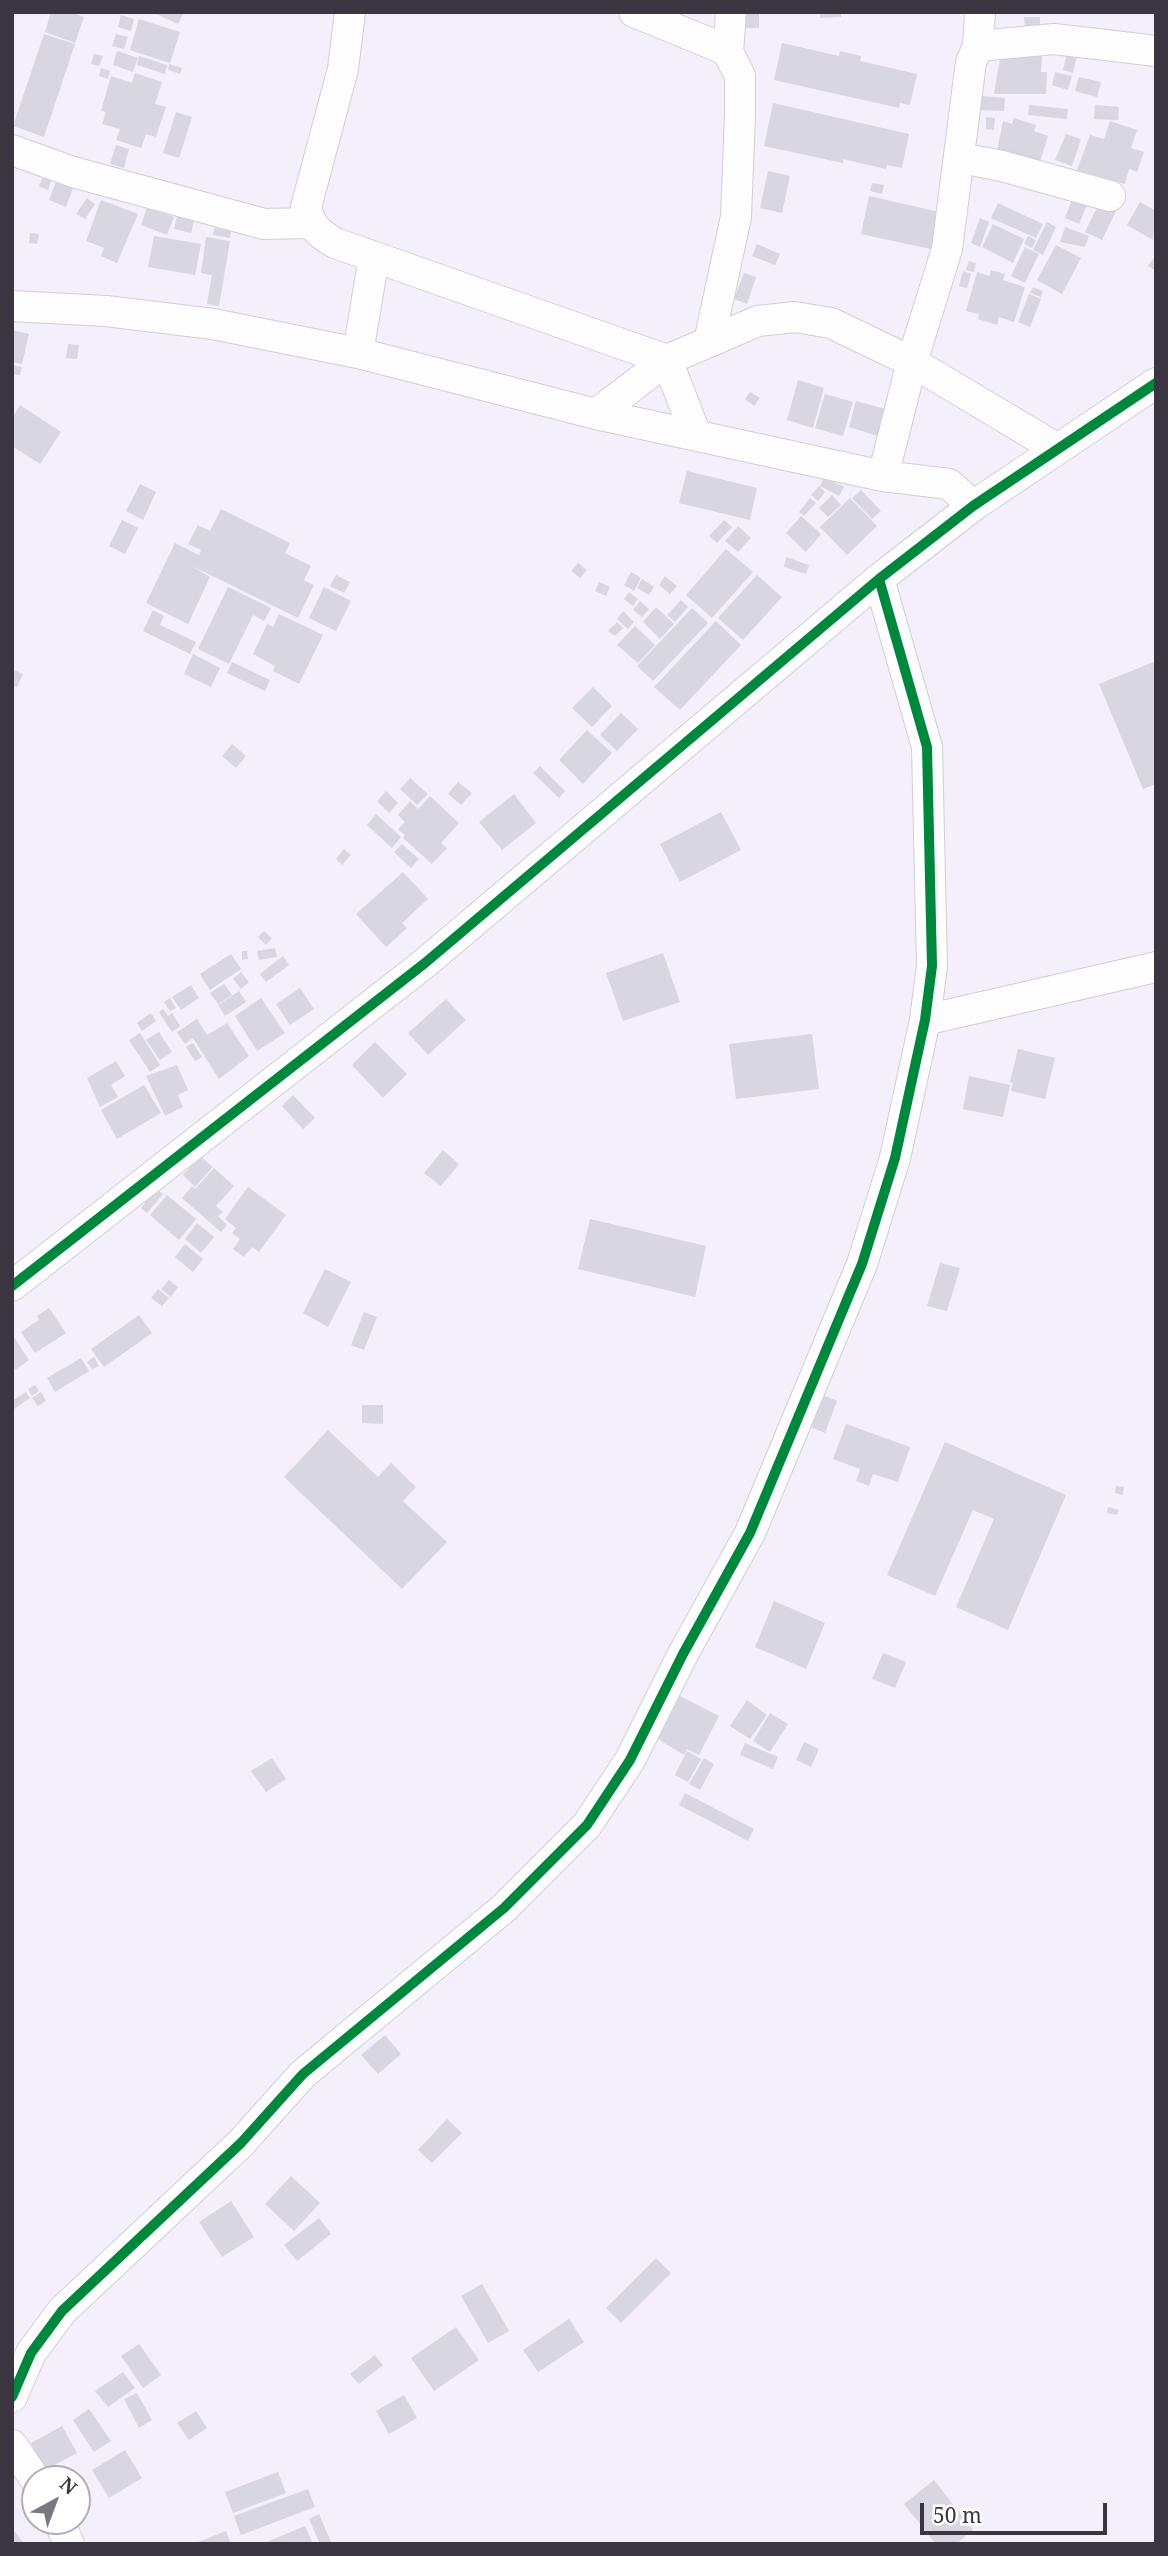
<!DOCTYPE html>
<style>
body{margin:0}
#map{position:relative;width:1168px;height:2556px;overflow:hidden;background:#f4effa;font-family:"Noto Serif",serif}
canvas{display:block}
.frame{position:absolute;inset:0;border:14px solid #3b3541;pointer-events:none}
.north{position:absolute;left:21px;top:2465px;width:70px;height:70px;box-sizing:border-box;background:#fff;border:2px solid #b1aeb3;border-radius:50%;rotate:41deg;font-size:19px;font-weight:700;line-height:28px;text-align:center;color:#3b3541}
.north::after{content:'';display:block;margin:auto;width:24px;height:32px;background:#7c7682;clip-path:polygon(50% 0,100% 100%,50% 72%,0 100%)}
.scale{position:absolute;left:920px;top:2503px;width:187px;height:32px;box-sizing:border-box;border:4px solid #3b3541;border-top:0;padding-left:9px;font-size:21px;line-height:24px;white-space:nowrap;color:#3b3541;-webkit-text-stroke:5px #fff;paint-order:stroke}
</style>
<div id="map">
<canvas width="1168" height="2556"></canvas>
<div class="frame"></div>
<div class="north">N</div>
<div class="scale">50 m</div>
</div>
<script>
const c = document.querySelector('canvas').getContext('2d');
c.lineJoin = 'round';
function fill(path, color) { c.fillStyle = color; c.fill(path, 'evenodd'); }
function trace(path, color, width, dash) { c.strokeStyle = color; c.lineWidth = width; c.lineCap = dash ? 'butt' : 'round'; c.setLineDash(dash || []); c.stroke(path); }
fill(new Path2D(`
 M51 12H70L84 17 75 43 45 32Z
 M152 12H184L178 24Z
 M740 12H759V28H740Z
 M820 12H841V17L820 18Z
 M121 15 134 19 131 31 118 27Z
 M1024 17H1040V30H1025Z
 M139 19 180 32 170 63 130 50Z
 M44 34 75 44 44 137 13 126Z
 M116 34 128 37 124 49 112 46Z
 M782 43 839 56 840 51 861 56 860 61 917 74 910 105 900 103 899 108 774 80Z
 M117 51 138 58 133 72 113 65Z
 M1001 53 1042 56 1041 72H1047L1046 94H994Z
 M1067 53 1077 55 1073 73 1063 70Z
 M94 54 103 56 99 66 91 64Z
 M139 56 167 65 165 74 137 65Z
 M169 64 182 68 180 74 168 70Z
 M101 68 110 71 108 79 99 76Z
 M1055 72 1072 76 1068 90 1052 85Z
 M135 73 162 82 155 104 166 107 156 137 146 134 141 148 116 140 120 129 102 124 106 112 101 111 111 76 132 83Z
 M1079 77 1101 82 1097 97 1075 91Z
 M981 96 1005 98 1004 111 980 110Z
 M773 103 909 134 902 168 887 165 886 169 843 159V163L764 146Z
 M1029 105 1068 109 1067 119 1028 115Z
 M1095 105 1119 107 1118 120 1094 119Z
 M176 112 192 117 179 158 163 153Z
 M986 117 995 118 994 130 986 129Z
 M1014 118 1036 125 1034 131 1048 136 1039 165 997 151 1003 121 1012 124Z
 M1110 121 1137 130 1131 148 1144 152 1137 172 1129 169 1125 184 1077 170 1090 135 1104 139Z
 M1066 134 1081 139 1072 166 1055 160Z
 M116 145 129 149 124 168 110 164Z
 M768 171 790 176 782 213 760 208Z
 M43 177 51 181 48 190 39 186Z
 M56 182 73 188 66 207 49 200Z
 M872 183 884 185 882 194 870 191Z
 M869 196 944 213 935 250 861 234Z
 M87 198 95 204 85 219 76 214Z
 M1072 199 1087 205 1079 224 1065 218Z
 M101 200 138 214 117 263 101 256 104 248 86 241Z
 M1100 201 1117 209 1102 240 1085 232Z
 M1140 202 1156 211 1153 240 1127 225Z
 M998 203 1043 224 1036 238 991 218Z
 M147 208 174 217 167 235 141 225Z
 M177 216 194 221 191 233 174 229Z
 M980 218 989 222 980 247 971 243Z
 M1047 222 1056 227 1043 255 1033 250Z
 M993 224 1024 239 1013 263 982 247Z
 M1065 227 1089 236 1085 247 1060 242Z
 M214 228 231 231 230 238 213 235Z
 M30 233 39 234 37 244 29 243Z
 M154 236 201 244 195 275 148 267Z
 M1028 236 1036 240 1032 248 1024 244Z
 M206 237 230 241 219 306 207 304 212 275 201 273Z
 M757 244 780 254 775 265 752 256Z
 M1056 245 1081 258 1062 294 1037 280Z
 M1025 247 1039 254 1025 283 1011 276Z
 M1156 255V271L1148 266Z
 M969 261 976 263 974 272 966 270Z
 M991 270 1005 274 1003 280 1025 287 1014 322 999 317 997 325 978 319 979 314 966 311 977 272 989 276Z
 M963 271 971 274 967 288 959 286Z
 M744 273 756 277 747 304 734 299Z
 M1033 287 1043 291 1041 297 1030 293Z
 M1029 294 1041 299 1030 327 1018 322Z
 M12 330 29 334 22 364 12 362Z
 M68 344 79 345 77 359 66 358Z
 M12 365 22 367 20 375 12 374Z
 M798 380 824 388 813 428 787 420Z
 M750 392 760 398 754 406 745 399Z
 M825 394 853 402 843 436 815 428Z
 M856 401 886 409 878 436 849 427Z
 M20 405 61 432 40 464 12 446V418Z
 M687 471 757 488 750 520 679 503Z
 M824 477 844 487 839 496 820 486Z
 M140 484 156 492 143 520 126 511Z
 M819 486 825 492 818 501 811 495Z
 M861 490 881 511 872 519 852 498Z
 M832 495 841 505 828 517 819 508Z
 M810 498 816 503 804 516 799 512Z
 M850 498 877 526 847 555 820 527Z
 M221 509 290 543 285 553 311 566 304 580 314 585 298 618 192 566 210 577 188 624 146 603 175 543 199 555 201 550 188 544 198 525 210 531Z
 M801 516 821 534 806 552 786 533Z
 M122 520 138 528 125 554 109 546Z
 M724 520 732 527 717 543 709 536Z
 M738 526 751 538 738 552 725 541Z
 M726 549 753 572 712 618 686 595Z
 M786 557 809 565 806 574 784 567Z
 M578 563 587 570 580 578 571 571Z
 M631 572 641 578 634 591 624 585Z
 M336 575 350 582 344 593 330 586Z
 M757 575 782 597 743 640 718 618Z
 M665 576 677 586 670 594 659 585Z
 M642 579 654 587 649 595 637 588Z
 M599 582 610 587 606 596 595 591Z
 M228 587 271 608 264 621 253 615 229 664 198 649Z
 M324 587 351 601 336 631 309 618Z
 M629 592 638 599 633 606 624 599Z
 M681 600 688 607 675 622 667 615Z
 M640 601 649 609 642 617 633 610Z
 M656 607 674 624 660 639 643 622Z
 M692 608 708 623 653 681 637 666Z
 M153 610 164 616 160 625 196 642 190 654 143 631Z
 M623 611 634 622 628 629 617 619Z
 M279 614 323 635 299 684 273 671 275 666 253 654 267 624 273 627Z
 M716 621 741 645 680 710 654 687Z
 M617 622 623 628 615 636 608 631Z
 M635 626 655 645 638 663 617 645Z
 M193 654 220 668 211 687 184 674Z
 M1156 661V784L1143 789 1099 684Z
 M232 662 270 680 265 691 227 673Z
 M12 669 23 674 17 687 12 685Z
 M593 687 612 706 592 727 572 708Z
 M621 713 638 729 617 751 600 735Z
 M587 730 612 753 583 784 559 760Z
 M232 744 246 756 236 768 222 756Z
 M540 766 565 791 559 798 533 773Z
 M410 778 428 794 417 805 400 789Z
 M458 782 472 793 461 805 448 794Z
 M386 791 398 803 389 813 377 801Z
 M514 794 536 823 502 850 479 822Z
 M430 796 459 823 441 843 447 848 432 864 403 838 405 835 398 829 405 822 398 815 410 801 418 809Z
 M721 812 741 850 680 882 660 844Z
 M376 814 401 837 392 848 367 825Z
 M402 844 419 859 411 868 394 852Z
 M344 849 351 855 342 865 336 859Z
 M403 872 428 899 402 923 407 928 386 947 356 914Z
 M264 931 272 938 266 945 258 937Z
 M275 948 277 957 259 960 257 951Z
 M242 951H247L248 959 242 960Z
 M663 953 680 1002 623 1021 606 973Z
 M231 954 241 969 210 990 200 974Z
 M283 956 289 965 266 982 260 974Z
 M241 972 249 982 241 989 233 979Z
 M224 984 232 995 218 1004 210 993Z
 M191 985 199 998 181 1010 172 997Z
 M300 988 314 1009 290 1025 276 1004Z
 M239 991 246 1002 225 1016 218 1005Z
 M170 998 176 1008 170 1011 164 1002Z
 M261 998 285 1033 257 1051 235 1016Z
 M446 999 466 1020 428 1055 408 1033Z
 M163 1009 168 1016 172 1013 180 1026 172 1032 159 1012Z
 M151 1013 156 1021 142 1031 137 1023Z
 M197 1019 207 1035 227 1023 249 1056 219 1079 193 1038 185 1044 177 1032Z
 M159 1032 172 1052 160 1060 146 1040Z
 M140 1033 160 1065 150 1072 129 1040Z
 M812 1034 819 1089 736 1099 729 1044Z
 M375 1042 407 1074 383 1098 352 1065Z
 M193 1043 202 1057 195 1061 186 1047Z
 M1018 1049 1055 1058 1045 1099 1011 1091 1013 1083 1010 1082Z
 M116 1061 125 1076 111 1085 118 1097 100 1107 87 1078Z
 M177 1065 188 1090 178 1095 183 1107 165 1116 146 1076Z
 M969 1076 1010 1085 1003 1117 963 1109Z
 M144 1085 161 1113 117 1139 101 1110Z
 M293 1095 315 1118 303 1129 282 1106Z
 M443 1150 459 1164 441 1186 424 1173Z
 M200 1156 213 1167 195 1187 183 1175Z
 M214 1168 234 1186 216 1206 223 1212 218 1216 227 1225 221 1232 182 1198 192 1186 195 1189Z
 M248 1187 286 1215 259 1252 252 1247 244 1257 233 1249 240 1239 232 1233 236 1228 225 1219Z
 M156 1189 163 1194 147 1213 141 1208Z
 M167 1195 196 1219 179 1240 150 1215Z
 M590 1219 706 1246 695 1297 578 1269Z
 M197 1223 214 1237 201 1253 185 1239Z
 M185 1244 203 1259 193 1272 175 1257Z
 M940 1263 960 1268 947 1311 927 1306Z
 M325 1269 351 1282 328 1327 303 1313Z
 M169 1280 178 1287 171 1297 161 1289Z
 M158 1289 169 1298 162 1306 151 1298Z
 M49 1308 66 1333 35 1353 21 1332 39 1320 37 1316Z
 M364 1312 377 1317 364 1350 351 1345Z
 M139 1315 152 1333 104 1367 91 1349Z
 M12 1334 29 1360 12 1372Z
 M94 1357 99 1366 92 1369 87 1362Z
 M81 1358 89 1371 55 1392 47 1378Z
 M35 1385 39 1391 32 1396 28 1389Z
 M26 1392 30 1398 14 1409 12 1401Z
 M41 1392 46 1401 38 1406 32 1398Z
 M816 1392 837 1401 825 1433 803 1424Z
 M362 1405H383V1424L362 1423Z
 M846 1424 910 1447 898 1482 873 1474 869 1486 856 1481 860 1469 833 1459Z
 M328 1430 378 1477 391 1463 416 1487 403 1501 447 1542 402 1589 284 1477Z
 M945 1442 1066 1495 1008 1630 956 1607 994 1519 973 1510 935 1596 887 1575Z
 M1116 1486 1124 1487 1123 1495 1115 1493Z
 M1108 1507 1119 1510 1117 1515 1107 1513Z
 M774 1601 825 1623 806 1669 755 1647Z
 M883 1653 906 1662 895 1688 872 1679Z
 M680 1696 719 1716 699 1755 687 1749 684 1755 658 1739Z
 M747 1700 767 1715 750 1739 730 1726Z
 M770 1713 788 1724 770 1752 753 1741Z
 M804 1742 819 1749 811 1767 796 1760Z
 M745 1743 778 1757 773 1769 740 1755Z
 M687 1751 701 1759 688 1782 675 1775Z
 M272 1758 286 1779 266 1792 251 1771Z
 M704 1758 714 1764 700 1790 689 1784Z
 M685 1793 754 1829 748 1841 679 1805Z
 M385 2035 401 2054 378 2074 361 2055Z
 M447 2119 462 2133 432 2163 418 2150Z
 M291 2176 320 2203 294 2231 265 2204Z
 M231 2201 254 2237 222 2257 199 2222Z
 M319 2218 331 2234 297 2261 284 2245Z
 M656 2258 671 2273 621 2323 606 2308Z
 M482 2284 509 2331 488 2343 461 2296Z
 M569 2319 584 2342 538 2372 523 2350Z
 M456 2327 479 2360 434 2391 411 2358Z
 M139 2344 161 2375 143 2388 121 2356Z
 M375 2355 383 2365 359 2384 350 2374Z
 M123 2372 135 2388 108 2407 95 2391Z
 M137 2393 152 2420 139 2428 124 2399Z
 M404 2395 417 2418 389 2434 376 2411Z
 M89 2409 111 2441 94 2452 73 2420Z
 M196 2411 207 2428 189 2440 177 2423Z
 M62 2426 77 2453 45 2470 31 2443Z
 M125 2450 142 2478 109 2498 92 2470Z
 M278 2472 286 2493 233 2513 225 2492Z
 M934 2480 973 2530 956 2544H936L904 2504Z
 M308 2489 315 2507 241 2535 234 2516Z
 M319 2514 331 2542 327 2544H320L309 2519Z
 M305 2526 313 2544H262Z
 M12 2528 24 2544H12Z
 M226 2531 231 2544H193Z`), '#d7d6e1');
const minor = new Path2D(`
 M350 12 343 69 306 207C310 226 319 234 335 243L667 360 758 321 795 317 831 323 912 362 1056 448
 M634 12 717 46 728 52 740 76V114L736 217 709 342
 M978 46 1054 39 1156 51
 M728 52 731 12
 M12 150 73 172 264 224 309 223
 M961 158 1002 166 1110 196
 M12 306 106 311 213 324 358 353 596 414 883 476 949 484 973 506
 M358 353 374 257
 M596 414 667 360 696 435
 M883 476 912 362 947 249 971 62 978 46 980 12
 M925 1020 1156 967
 M12 1286 425 963 879 579 973 506 1156 383
 M12 2397 31 2353 62 2311 241 2143 303 2074 504 1908 587 1825 630 1760 683 1654 750 1533 862 1264 895 1158 925 1020 932 966 927 747 879 579
 M12 2445 35 2479
 M59 2521 69 2544`);
trace(minor, '#d2cdd8', 32);
trace(minor, '#fdfdfe', 30);
trace(new Path2D(`
 M12 1286 425 963 879 579 973 506 1156 383
 M12 2397 31 2353 62 2311 241 2143 303 2074 504 1908 587 1825 630 1760 683 1654 750 1533 862 1264 895 1158 925 1020 932 966 927 747 879 579`), '#00873e', 10);
</script>
